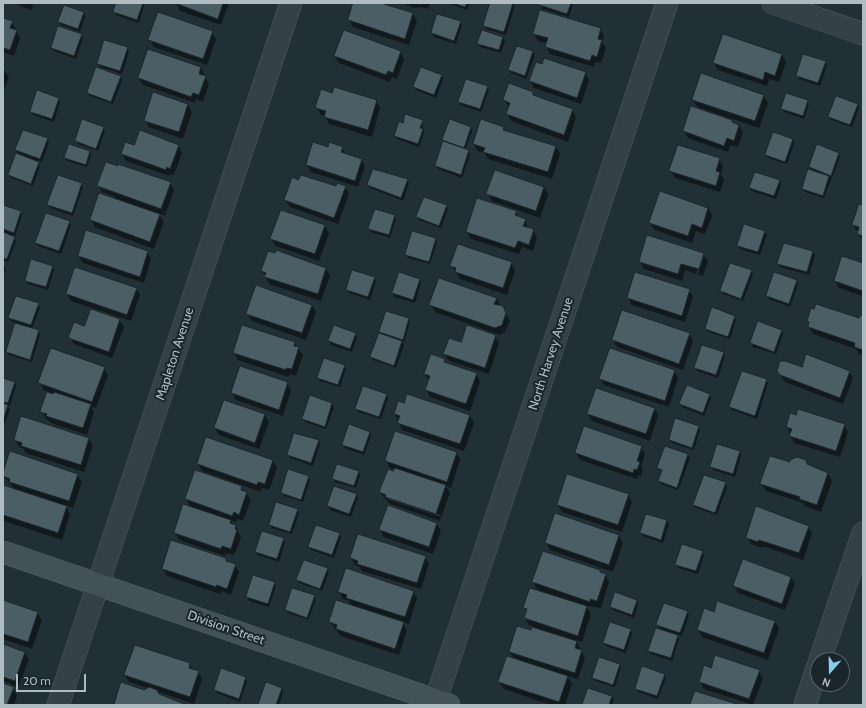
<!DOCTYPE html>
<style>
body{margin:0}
#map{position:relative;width:866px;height:708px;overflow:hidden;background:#213036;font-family:Cabin,sans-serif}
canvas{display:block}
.frame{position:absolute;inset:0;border:4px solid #afbdc3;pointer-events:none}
.north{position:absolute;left:810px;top:652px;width:40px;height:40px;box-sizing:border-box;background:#1a262b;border:1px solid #566268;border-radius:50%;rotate:200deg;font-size:11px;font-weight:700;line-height:16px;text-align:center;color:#afbdc3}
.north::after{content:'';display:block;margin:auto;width:14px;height:18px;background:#86cff1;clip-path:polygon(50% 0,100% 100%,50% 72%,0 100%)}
.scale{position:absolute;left:16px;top:674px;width:70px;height:18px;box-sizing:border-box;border:2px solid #afbdc3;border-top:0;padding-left:5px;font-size:12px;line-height:14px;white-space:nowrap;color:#afbdc3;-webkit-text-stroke:3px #1a262b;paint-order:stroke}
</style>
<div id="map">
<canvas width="866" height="708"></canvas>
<div class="frame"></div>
<div class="north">N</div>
<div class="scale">20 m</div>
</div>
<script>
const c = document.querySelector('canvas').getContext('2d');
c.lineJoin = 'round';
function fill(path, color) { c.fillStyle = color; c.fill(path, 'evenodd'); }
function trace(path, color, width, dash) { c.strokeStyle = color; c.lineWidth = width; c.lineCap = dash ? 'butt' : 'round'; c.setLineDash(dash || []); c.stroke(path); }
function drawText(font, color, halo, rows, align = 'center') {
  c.font = font + ' Cabin,sans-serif'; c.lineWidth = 4; c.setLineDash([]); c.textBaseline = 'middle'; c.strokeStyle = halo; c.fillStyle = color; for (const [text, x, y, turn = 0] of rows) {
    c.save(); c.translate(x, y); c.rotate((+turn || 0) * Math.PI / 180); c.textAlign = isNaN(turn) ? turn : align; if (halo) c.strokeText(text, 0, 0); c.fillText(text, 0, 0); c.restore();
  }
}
fill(new Path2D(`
 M13 3H34L31 10Z
 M118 3H145L139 23 116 15 115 12Z
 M176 3H229L221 25 180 11Z
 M354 3H378L413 14 417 21 409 45 353 27 349 20Z
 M401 3H430L428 9 420 7 414 8Z
 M448 3H469L467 10Z
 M491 3H514L515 5 506 35 486 29 484 26Z
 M540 3H573L569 17 542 9Z
 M64 7 84 13 85 17 80 32 61 25 59 22Z
 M438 15 460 22 462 25 456 44 434 37 432 33Z
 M3 19 12 22 20 38 14 56 3 52Z
 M600 29 604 36 602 42 606 48 601 63 595 62 594 67 550 54 546 47 547 43 538 41 534 34Z
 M212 32 216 39 207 65 154 47 150 40Z
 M81 35 83 38 76 59 54 51 52 48Z
 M503 37 505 41 501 53 480 47 479 44Z
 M517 47 533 52 535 55 526 79 511 73 509 70Z
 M127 48 129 52 122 74 100 67 98 64Z
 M400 52 404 59 397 79 392 77 390 82 339 63 335 56Z
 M782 55 786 62 779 82 769 79 767 86 718 70 714 63Z
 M825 62 827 65 820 86 799 79 797 76Z
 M201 68 209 84 203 102 196 99 195 103 143 85 139 78Z
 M3 69 9 77 3 93Z
 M585 73 589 80 581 104 534 88 530 81Z
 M442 75 443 79 436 98 416 90 414 87Z
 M120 76 122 80 113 104 90 96 88 93Z
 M487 87 489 90 481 112 461 105 459 102Z
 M533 93 535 97 572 110 576 117 568 142 511 121 507 114 509 107 504 100Z
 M154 94 188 105 192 112 183 139 149 127 145 120Z
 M333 94 376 101 380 108 372 137 329 124 325 116 321 115 317 108Z
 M764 96 768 103 759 128 697 107 693 100Z
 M58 98 60 102 54 122 33 115 31 111Z
 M807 101 809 104 804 119 784 112 782 108Z
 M857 104 859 108 852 127 831 120 829 117Z
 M422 121 424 133 419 147 397 139 395 136 403 124Z
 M450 121 470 127 472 131 465 150 470 154 462 178 438 169 436 166Z
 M733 123 739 125 743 132 738 147 730 145 728 152 688 138 684 131Z
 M503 127 506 132 556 147 560 154 552 179 488 159 485 153 478 151 474 144Z
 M103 128 105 131 98 151 78 144 76 141Z
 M47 139 49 142 42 162 37 160 40 166 33 186 11 178 9 175 19 155 16 150Z
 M793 140 794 143 787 164 768 158 766 155Z
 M135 146H178L182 153 174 175 171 174 170 176 126 161 122 154Z
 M328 148H342L346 154 361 159 365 166 358 187 311 172 307 165Z
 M90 151 91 155 87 167 67 161 65 158Z
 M839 153 840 157 824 198 805 192 803 189 812 171 810 167Z
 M719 159 723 166 721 175 724 180 720 192 675 178 671 171Z
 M407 180 409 183 403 201 370 188 368 185Z
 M779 180 781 184 776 199 752 191 750 188Z
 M298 181 337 188 345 187 349 194 338 224 290 207 285 200Z
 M170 183 174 190 165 216 158 213 164 222 154 249 95 227 91 220 115 197 102 192 98 185Z
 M81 184 83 187 73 216 50 208 49 205Z
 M544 187 548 194 540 218 492 201 488 194Z
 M446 206 448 209 441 228 419 220 418 217Z
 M863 206V241L853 225Z
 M3 207 20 212 22 215 15 236 3 232Z
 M708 208 712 216 705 234 696 231 692 243 655 230 650 223Z
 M281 211 325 226 329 233 319 261 276 246 271 239Z
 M516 212 519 218 525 220 528 228 533 230 537 237 533 251 522 247 519 254 471 239 467 232Z
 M394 216 396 219 390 238 371 232 369 229Z
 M69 222 71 225 61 254 38 246 36 243Z
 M745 226 765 232 767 235 760 255 740 249 739 246Z
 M3 234 14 237 16 241 8 262 3 260Z
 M435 239 437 242 430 264 408 258 406 255Z
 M784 244 813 252 815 255 809 275 780 267 779 263Z
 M147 252 151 259 144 283 83 263 79 256Z
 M703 254 708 261 703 276 685 270 682 281 644 269 640 262ZM702 257H704L698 274H696Z
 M511 263 515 270 507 295 460 279 452 266Z
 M863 264V296L839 288 835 281Z
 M3 265 6 269 3 277Z
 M52 267 54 270 48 290 28 284 26 280Z
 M326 269 330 276 321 301 269 284 262 271Z
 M751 271 753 274 743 301 723 294 721 291Z
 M399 273 420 280 421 283 415 303 394 297 393 293Z
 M374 278 376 281 370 300 349 293 347 290Z
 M796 281 798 284 790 307 769 299 767 296Z
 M136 288 140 295 131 321 71 301 67 294Z
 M689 290 693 297 685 322 632 305 628 298Z
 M496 298 510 321 505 332 500 335 435 312 431 305Z
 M38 304 40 308 32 329 38 331 40 334 32 362 9 355 7 352 16 323 11 321 10 318Z
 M312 305 316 312 306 340 252 321 247 314Z
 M863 316V355L859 354 856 349 813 334 809 327 810 324 808 321 860 320Z
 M734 317 736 320 730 339 708 332 706 329Z
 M409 319 410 322 404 342 401 341 404 345 396 368 373 360 371 357 382 336 380 332Z
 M119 320 124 327 112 358 74 344 69 337 85 327Z
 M781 330 783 334 776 354 753 347 751 343Z
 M355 334 357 337 352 352 331 345 329 341Z
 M689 334 693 341 683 370 617 347 613 340Z
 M495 336 499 343 489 374 449 361 444 354 462 343Z
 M294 343 303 355 296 376 290 374 289 377 238 360 234 353Z
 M723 353 725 356 718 378 697 371 696 368Z
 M444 360 447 364 476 374 480 381 470 411 430 397 426 390 429 381 425 374Z
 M344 366 346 369 340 387 320 381 318 378Z
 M104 368 108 375 96 408 91 407 94 412 87 435 51 423 46 419 42 412 48 392 44 390 40 383Z
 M802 368 849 371 853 378 843 404 785 382 778 371Z
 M674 371 678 378 669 407 604 385 600 378Z
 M3 379 15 383 16 386 10 406 7 405 10 409 3 428Z
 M766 380 768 383 757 419 732 410 730 407Z
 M287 383 291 390 283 416 236 400 232 393Z
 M597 389 654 408 658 415 650 441 592 421 588 414Z
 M386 395 388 398 381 419 358 412 357 409Z
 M709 395 711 398 704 416 682 407 680 404Z
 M332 404 334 407 326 429 305 422 303 419Z
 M395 414 470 416 474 423 464 451 402 430Z
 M265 415 269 422 259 449 219 435 215 428Z
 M844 425 848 432 840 457 794 443 787 427Z
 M699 427 700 430 694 450 672 443 670 440Z
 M369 432 371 436 364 455 345 448 343 445Z
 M207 438 273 461 277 468 269 490 262 488 261 492 202 471 198 464Z
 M89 439 93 446 84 472 26 453 24 449 19 447 15 440Z
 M318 441 320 444 313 466 290 458 288 455Z
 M641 447 645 454 641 467 643 470 641 476 638 475 637 479 580 460 576 453Z
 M739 452 741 455 735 477 713 470 711 467Z
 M456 453 460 460 451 488 446 486 450 493 440 521 390 504 385 499 380 492 395 469 390 468 386 460ZM387 496 441 515V517L387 499Z
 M688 455 690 458 678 490 661 484 659 481 662 472 658 468Z
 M806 461 809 466 828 474 832 481 821 512 805 506 803 503 766 491 761 484 790 464Z
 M358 472 360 475 356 488 335 482 333 479Z
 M3 475H77L82 482 73 508 66 505 70 514 62 540 4 521 3 486 15 490Z
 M308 477 310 480 303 502 284 496 282 492Z
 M725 483 727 487 717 515 696 508 694 505Z
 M241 487 251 500 243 521 237 519 236 522 230 520 236 526 241 538 234 555 226 553 225 556 179 540 175 533 184 505 191 508 186 499Z
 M335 487 356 494 358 498 351 517 330 510 328 506Z
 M628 495 632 502 622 532 562 512 558 505Z
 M388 507 437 524 441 531 433 554 384 537 380 530Z
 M297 510 299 513 292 534 272 528 270 525Z
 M667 521 669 524 663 543 643 536 641 533Z
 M808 526 812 533 803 560 763 546 762 548 751 544 747 537Z
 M339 534 341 537 334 558 311 550 310 547Z
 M619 536 623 543 613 572 550 550 546 543Z
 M283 539 285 542 279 562 258 555 256 552Z
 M702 552 704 555 698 574 678 568 676 565Z
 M425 557 429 564 421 589 362 571 360 567 355 565 351 558Z
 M226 559 228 563 235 565 239 572 231 595 221 591 220 594 167 576 163 569Z
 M327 569 329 572 322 591 299 583 298 580Z
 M600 571 601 574 605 575 609 582 601 608 586 606 591 614 582 642 576 640 585 658 578 679 567 676 572 684 565 705H551L504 689 499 682 514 659 510 652 531 631 533 626 529 625 525 618 527 612 525 608 539 592 533 582Z
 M253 577 274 583 276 586 269 607 249 601 247 597Z
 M791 577 795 584 785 610 738 593 734 586Z
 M413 591 417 598 409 624 402 622 407 630 399 655 341 636 330 622 352 606 349 601 343 599 339 592Z
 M314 596 316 600 308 620 288 613 286 610Z
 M3 601 37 613 42 620 32 649 3 639Z
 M637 601 638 604 634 618 613 610 611 607Z
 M687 612 689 615 682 636 677 634 679 639 672 661 651 654 649 651 661 630 658 625Z
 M714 613 774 621 779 628 768 660 702 637 698 630Z
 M630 630 632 633 626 653 606 646 604 643Z
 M3 645 25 653 29 660 18 687 3 681Z
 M189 664 193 670 198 672 202 679 194 704 156 691 159 695 187 705H115L148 688 129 682 125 675Z
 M619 665 621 668 615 687 595 681 593 678Z
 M711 669 759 671 763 678 753 705 704 689 700 682Z
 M664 675 666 678 658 699 638 692 636 689Z
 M245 678 247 681 240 702 217 693 215 690Z
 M3 685 13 688 17 695 14 705H3Z
 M282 688 283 692 279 705H260Z
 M612 697 614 700 612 705H583Z`), '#0007');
const building = new Path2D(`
 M116 3H143L137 20 113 12Z
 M175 3H223L218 19Z
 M353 3H381L413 13 405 39 348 20Z
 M453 3H467L465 7Z
 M490 3H513L504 32 483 26Z
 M539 3H571L567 14 539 5Z
 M64 5 84 12 78 29 58 22Z
 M540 10 601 28 598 39 602 40 597 57 592 55 590 61 545 47 548 38 533 34Z
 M158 12 213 31 203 59 148 40Z
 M437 14 461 21 454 41 431 33Z
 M3 18 13 21 10 28 17 30 10 50 3 48Z
 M58 26 82 34 74 56 51 48Z
 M344 30 401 51 393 73 388 71 386 75 334 56Z
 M482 30 503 37 499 50 477 44Z
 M723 34 782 54 775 76 765 72 763 80 713 63Z
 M104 40 128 47 120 71 97 64Z
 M517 46 533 51 525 76 508 70Z
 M148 49 201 67 199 74 206 76 199 95 193 93 191 97 138 78Z
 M803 54 826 61 818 83 796 76Z
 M544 58 586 72 577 98 529 81 536 62 542 64Z
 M96 67 121 76 111 102 87 93Z
 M421 67 442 75 434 95 413 87Z
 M701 73 764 95 755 121 692 100Z
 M466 79 488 86 480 109 458 102Z
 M509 83 533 92V95L573 109 564 135 506 114 510 103 503 100Z
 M334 87 377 100 368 130 324 117 326 111 315 108 321 89 332 93Z
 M37 90 59 98 52 119 30 112Z
 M153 92 188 104 179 132 144 121Z
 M786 93 808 100 803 116 781 109Z
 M836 96 858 104 850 125 828 117Z
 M691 106 732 120V122L739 125 734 141 727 138 724 146 683 131Z
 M405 114 423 120 420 128 423 129 418 144 394 136 399 121 403 123Z
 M82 119 104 127 96 149 75 141Z
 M450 119 471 127 464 148 442 140Z
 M481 119 504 127 503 130 556 146 548 172 483 152 485 148 473 144Z
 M23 130 48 138 40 159 15 150Z
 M140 130 179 145 170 169 167 167 166 170 121 154 125 142 134 145Z
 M773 132 793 139 785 162 765 155Z
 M443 141 469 150 461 175 435 166Z
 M313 142 328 147 329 142 343 147 341 152 362 159 355 181 306 165Z
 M69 144 90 151 86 165 64 158Z
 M817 144 839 153 831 176 809 167Z
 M678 145 720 158 716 171 720 172 716 186 669 171Z
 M16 153 39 162 31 184 8 175Z
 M106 162 118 166V164L171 182 161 209 97 186Z
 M373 169 408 179 401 198 367 185Z
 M808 169 829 176 823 196 802 189Z
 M495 170 544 187 536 211 486 194Z
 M755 172 780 180 774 196 749 188Z
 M58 175 82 183 72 213 47 205Z
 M301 175 336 186 337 183 346 186 334 218 284 200 292 177 298 180Z
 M660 191 708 208 702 228 692 224 688 236 649 223Z
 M99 193 160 214 150 242 90 220Z
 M424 197 447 205 439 226 416 217Z
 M477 198 517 211 515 215 526 219 523 226 534 229 529 245 518 241 515 248 466 232Z
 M859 204 863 205V236L857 234 859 227 852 225Z
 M3 205 21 211 14 233 3 229Z
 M375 209 395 215 389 235 368 229Z
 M281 210 325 225 315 254 270 239Z
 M46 213 70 221 59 251 35 243Z
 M744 224 765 231 758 252 737 246Z
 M86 230 148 251 140 277 78 256Z
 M412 231 436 238 429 262 405 255Z
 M3 232 15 237 7 259 3 258Z
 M647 235 704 253 699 269 681 264 678 274 639 262Z
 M784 243 813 251 807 272 777 264Z
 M458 244 512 262 503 288 455 272 456 268 450 266Z
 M276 250 326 268 318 294 264 277 266 273 261 271 268 251 275 253Z
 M842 256 863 263V291L834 281Z
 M31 259 53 266 46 287 25 281Z
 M730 263 752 270 741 299 720 291Z
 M75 267 137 288 127 315 66 294Z
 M352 270 375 277 368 297 346 290Z
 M399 272 420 279 413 300 392 293Z
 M635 272 690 289 682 316 627 298Z
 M774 272 797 280 789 304 766 296Z
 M439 278 497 298 494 304 503 306 506 313 502 325 495 328 429 305Z
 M256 285 312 305 302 333 246 314Z
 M16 296 39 303 31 325 8 318Z
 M816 304 859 318 861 315H863V350L854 347 855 343 808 327 809 322 807 321 811 308 814 309Z
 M712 307 735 316 728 337 705 329Z
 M91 309 120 319 109 352 68 338 74 322 84 326Z
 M622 310 690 333 679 364 612 340Z
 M386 311 409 318 403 340 379 332Z
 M758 321 782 330 774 352 750 343Z
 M15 323 39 330 30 360 6 352Z
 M242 325 295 342 294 346 299 347 292 369 286 368V370L233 353Z
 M334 325 356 333 350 349 328 341Z
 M467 325 496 335 485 368 443 354 449 338 461 342Z
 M379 333 402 341 394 366 370 357Z
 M702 345 724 352 716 375 694 368Z
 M51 348 105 367 92 402 38 383Z
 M610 348 675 370 665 401 599 379Z
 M431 354 445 359 444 362 477 373 466 404 425 390 430 376 424 374Z
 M806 354 850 371 840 398 780 375 777 371 780 361H785L802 367Z
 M324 358 345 365 338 385 317 378Z
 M240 366 288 382 279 410 231 393Z
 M742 371 767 379 755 416 729 407Z
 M3 378 15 382 8 403 3 402Z
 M687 385 710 394 703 413 679 404Z
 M363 386 387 394 379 417 355 409Z
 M596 388 655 408 646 434 587 414Z
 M47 392 53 394 54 392 91 404 83 428 46 416 47 414 40 412Z
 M407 394 470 415 460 444 397 423 400 416 394 414 398 401 404 403Z
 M310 395 332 403 325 427 302 419Z
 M224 400 265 414 255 443 214 428Z
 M3 403 8 405 3 421Z
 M798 409 845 424 836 451 789 436 792 429 786 427 790 413 796 415Z
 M21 416 89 438 81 465 21 446 22 443 14 440Z
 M675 418 699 426 692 448 669 440Z
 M349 424 370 432 363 452 342 445Z
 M584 426 642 446 637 461 640 462 637 470 634 469 633 473 575 453Z
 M395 431 457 452 447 482 385 461Z
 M294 433 319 440 311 463 287 455Z
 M206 437 273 460 265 484 258 482 257 485 197 464Z
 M717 444 740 451 733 474 710 467Z
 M665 446 688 454 677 488 658 481 662 470 657 468Z
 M10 451 78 474 69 501 9 482 10 479 3 476V473Z
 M770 456 790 462V460L797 457 806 460 807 464 828 473 817 505 799 499 800 497 760 484Z
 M337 464 359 471 354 486 332 479Z
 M395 468 446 485 436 514 385 497 386 495 379 492 388 469 393 471Z
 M288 469 309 476 301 500 281 493Z
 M195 470 242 486 241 490 247 492 239 515 234 512 232 516 185 499Z
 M567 474 629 494 618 525 557 505Z
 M704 475 726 482 715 513 693 505Z
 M3 485 67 506 58 533 3 515Z
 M334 486 357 494 349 514 327 506Z
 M276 502 298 509 290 532 269 525Z
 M183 504 231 520 230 523 236 525 235 529 237 530 231 549 222 546 221 549 174 533Z
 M388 505 437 523 429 547 379 530Z
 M756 506 809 526 799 553 759 540 758 542 746 538Z
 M555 513 619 535 609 565 545 543Z
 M646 514 667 520 661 540 640 533Z
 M316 525 340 533 332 555 308 547Z
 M262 531 284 538 277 559 255 552Z
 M358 534 426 556 417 583 357 564 358 561 350 558Z
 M171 540 226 558V561L236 564 227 589 217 585 216 587 162 569Z
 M682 544 703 551 696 571 675 565Z
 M543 551 600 570V572L606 574 597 601 590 599V602L532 582Z
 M743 559 791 577 782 604 733 586Z
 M304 560 328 568 320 589 296 580Z
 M346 568 414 591 405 617 346 598 347 595 338 592Z
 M253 575 275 582 268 604 246 597Z
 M292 588 315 595 307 618 285 610Z
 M530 588 587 606 578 636 524 618 527 609 523 608Z
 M615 592 637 600 632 615 610 607Z
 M3 600 38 612 28 642 3 634Z
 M336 600 404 622 395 649 336 629 337 625 329 622Z
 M717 601 775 621 764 653 697 630 704 608 714 612Z
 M664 603 688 611 680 633 656 625Z
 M610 622 631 629 624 650 603 643Z
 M517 626 531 630 532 627 577 641 575 648 582 650 575 673 509 652Z
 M656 628 678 635 671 658 648 651Z
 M3 644 25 652 15 681 3 677Z
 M135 645 190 663 189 668 199 671 190 697 124 675Z
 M715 655 760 670 749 699 699 682 704 665 711 668Z
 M507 656 568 676 559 702 498 682Z
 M599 657 620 664 613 685 592 678Z
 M642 666 665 674 657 696 635 689Z
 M221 668 246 677 239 699 214 690Z
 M121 682 144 690 149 687 157 690 159 694 187 705H114Z
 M266 682 282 688 276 705H258Z
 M3 683 14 687 7 705H3Z
 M588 688 612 696 609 705H582Z
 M695 691 740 705H690Z`);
fill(building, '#4c5e65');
trace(building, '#1c282d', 1);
const street = new Path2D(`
 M773 3 863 34
 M820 660 863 533
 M58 705 291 3
 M434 705 667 3
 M805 705 818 666`);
const secondary = new Path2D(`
 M3 552 449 705`);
trace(street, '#525f64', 23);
trace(secondary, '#525f64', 23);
trace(street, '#344147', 22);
trace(secondary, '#435259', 22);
drawText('13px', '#afbdc3', '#1a262b', [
 ["Mapleton Avenue",175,354,-72],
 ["North Harvey Avenue",551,354,-72],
 ["Division Street",226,628,19]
]);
</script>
